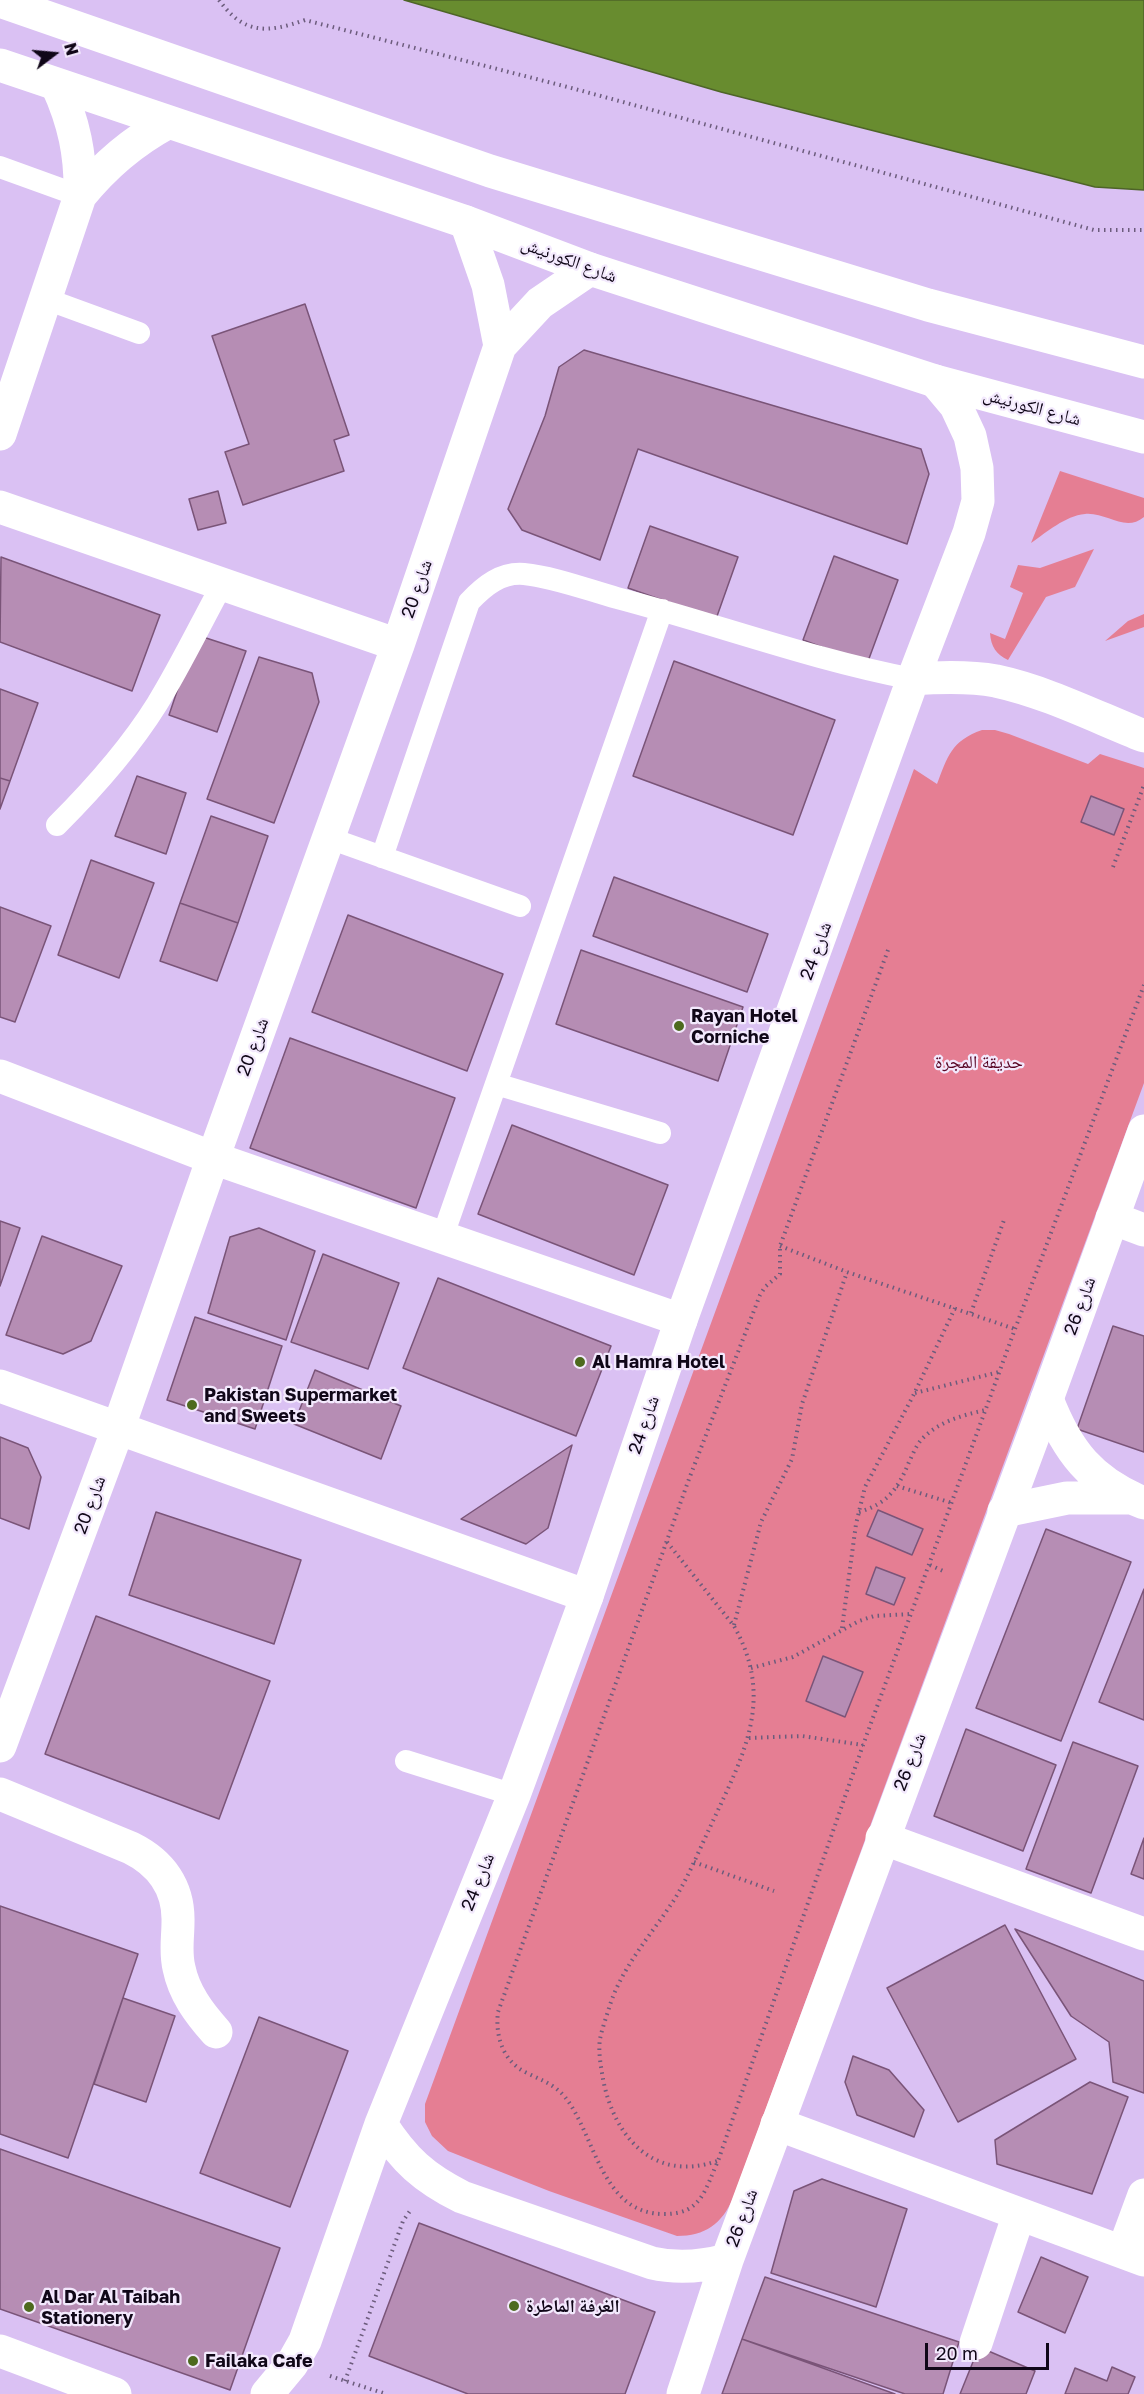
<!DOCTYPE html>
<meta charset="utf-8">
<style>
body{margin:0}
#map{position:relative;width:1144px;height:2394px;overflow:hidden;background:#dac1f3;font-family:"Golos Text",sans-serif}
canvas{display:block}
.north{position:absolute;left:24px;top:24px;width:60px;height:60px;-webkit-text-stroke:4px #f3e9fd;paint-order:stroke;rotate:74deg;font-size:16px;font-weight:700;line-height:24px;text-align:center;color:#100718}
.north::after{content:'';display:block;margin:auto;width:21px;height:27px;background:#100718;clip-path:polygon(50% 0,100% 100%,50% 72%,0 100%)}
.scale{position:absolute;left:925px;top:2343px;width:124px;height:27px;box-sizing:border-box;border:3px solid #100718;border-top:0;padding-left:8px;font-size:18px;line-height:21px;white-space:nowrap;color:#100718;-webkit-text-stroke:4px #f3e9fd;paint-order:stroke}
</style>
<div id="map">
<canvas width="1144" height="2394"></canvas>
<div class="north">N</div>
<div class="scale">20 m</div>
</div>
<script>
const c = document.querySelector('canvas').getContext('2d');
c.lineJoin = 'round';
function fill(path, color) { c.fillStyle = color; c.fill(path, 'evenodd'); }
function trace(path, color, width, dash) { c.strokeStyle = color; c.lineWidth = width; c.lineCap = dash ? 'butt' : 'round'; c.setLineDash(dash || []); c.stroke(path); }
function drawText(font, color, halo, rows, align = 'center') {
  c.font = font + ' "Golos Text","Noto Naskh Arabic",sans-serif'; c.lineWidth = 4.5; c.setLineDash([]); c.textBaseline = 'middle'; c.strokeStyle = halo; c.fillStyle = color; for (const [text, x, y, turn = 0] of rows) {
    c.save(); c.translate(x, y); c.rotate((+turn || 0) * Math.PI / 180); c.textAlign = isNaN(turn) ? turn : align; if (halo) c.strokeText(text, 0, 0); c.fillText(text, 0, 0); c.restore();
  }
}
fill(new Path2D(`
 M1060 471 1144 498V517C1125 533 1107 512 1085 514 1065 516 1047 532 1031 543Z
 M1094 549 1075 587 1046 597 1008 660C996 654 991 647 990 633L1005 639 1023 593 1010 587 1018 565 1040 568Z
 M1144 614V627L1105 641 1128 621Z
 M982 730H995L1009 734 1088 764 1100 754 1144 768V1083L733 2198C722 2224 705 2236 677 2236L549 2191 448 2151 432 2136 425 2122V2104L914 769 937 784C948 756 951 741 982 730Z`), '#e57e93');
const water = new Path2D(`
 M404 0H1144V190L1095 187 721 92Z`);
fill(water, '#688c2f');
trace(water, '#4e6428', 1.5);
const building = new Path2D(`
 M305 304 349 435 334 440 344 471 243 505 225 452 249 444 212 336Z
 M584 350 921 449 929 474 907 544 638 449 600 560 522 530 508 509 545 416 559 367Z
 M218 491 226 523 198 530 189 499Z
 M650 526 738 557 716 619 628 588Z
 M834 556 898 580 867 664 803 640Z
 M1 557 160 615 132 691 0 642Z
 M203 637 246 651 217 732 169 715 192 647Z
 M259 657 312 673 319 702 274 823 207 799Z
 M674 661 835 720 793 835 633 776Z
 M0 689 38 703 10 781 0 778Z
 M137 776 186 793 166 854 115 836Z
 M0 778 10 781 0 809Z
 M1091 796 1124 809 1114 835 1081 822Z
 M211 816 268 836 238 923 180 903Z
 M91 860 154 883 119 978 58 955Z
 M614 877 768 934 747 992 593 936Z
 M180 903 238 923 217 981 160 961Z
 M0 907 51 926 15 1022 0 1017Z
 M348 915 503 974 467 1071 312 1012Z
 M581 950 743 1007 718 1081 556 1024Z
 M290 1038 455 1098 416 1208 250 1148Z
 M512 1125 668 1185 634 1275 478 1214Z
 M0 1221 20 1228 0 1286Z
 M259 1228 315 1251 286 1340 208 1313 230 1237Z
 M42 1236 122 1266 91 1341 63 1354 6 1335Z
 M323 1254 399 1283 368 1369 291 1342Z
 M438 1278 611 1346 576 1436 403 1368Z
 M195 1317 282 1346 255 1429 167 1400Z
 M1113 1326 1144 1336V1452L1077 1429Z
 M315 1370 401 1406 381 1459 294 1424Z
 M0 1437 28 1448 41 1477 29 1529 0 1518Z
 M572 1445 548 1528 526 1544 461 1519Z
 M878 1510 923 1529 912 1555 867 1536Z
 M156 1512 301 1560 274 1644 129 1595Z
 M1046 1529 1131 1562 1061 1741 976 1708Z
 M876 1567 905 1578 894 1605 866 1594Z
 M1144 1589V1720L1099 1702Z
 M96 1616 270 1681 219 1819 45 1754Z
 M823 1656 863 1672 845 1717 806 1701Z
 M966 1729 1056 1765 1023 1851 934 1816Z
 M1073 1742 1138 1766 1091 1893 1026 1869Z
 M1144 1838V1879L1131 1874Z
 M0 1906 138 1954 68 2158 0 2134Z
 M1005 1925 1076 2059 958 2122 887 1988Z
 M1015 1929 1144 1981V2093L1113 2082 1109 2042 1071 2016Z
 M123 1998 175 2016 146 2102 94 2084Z
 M259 2017 348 2051 290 2207 200 2173Z
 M853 2056 889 2070 924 2110 914 2137 857 2115 845 2082Z
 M1090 2082 1128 2097 1092 2194 997 2164 995 2140Z
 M0 2149 280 2248 230 2390 0 2309Z
 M822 2179 907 2209 876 2307 771 2273 794 2191Z
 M419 2223 655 2312 625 2394H468L369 2356Z
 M1041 2257 1088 2277 1065 2333 1018 2312Z
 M765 2277 959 2342 943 2394H905L742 2339Z
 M742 2339 895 2394H722Z
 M979 2347 1035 2371 1026 2394H960Z
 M1112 2367 1135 2377 1128 2394H1065L1075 2368 1107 2381Z`);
fill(building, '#b68db4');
trace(building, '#7a5478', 1.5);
trace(new Path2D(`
 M219 0C244 35 268 33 305 20L564 86 1094 230H1144
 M1113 867 1144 785
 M888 950 780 1246V1274L765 1287 760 1295 689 1479 498 2012C495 2036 503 2062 527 2073 541 2080 554 2084 565 2097 596 2136 601 2215 665 2214 702 2214 705 2189 718 2161L863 1745 1015 1329 1144 985
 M780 1246 847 1272 1015 1329
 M971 1313 1004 1220
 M915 1393 999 1372
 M897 1486 952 1503
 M859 1512C887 1504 898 1489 909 1462 913 1454 916 1445 923 1438 940 1421 963 1415 986 1410
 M667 1542 734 1626C775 1699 744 1754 712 1823 700 1848 689 1876 674 1900 651 1935 621 1968 609 2008 606 2018 602 2029 600 2039 598 2052 601 2067 603 2079 614 2137 654 2183 717 2161
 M930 1565 943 1571
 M734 1625 761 1522 792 1459 802 1404 847 1272
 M842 1628 856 1524 865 1487 914 1394 955 1308
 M751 1668 793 1657 859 1621 874 1616 911 1614
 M749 1738 802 1736 863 1745
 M694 1862 774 1891
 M330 2376 386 2394
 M345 2381 403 2221 410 2211`), '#6c5c7c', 4, [1.5, 4.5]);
trace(new Path2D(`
 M0 167 80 196
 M46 299 139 333
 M57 825C94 788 129 749 157 704 181 665 201 623 223 583
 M329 838 520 906
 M382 857 469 602C484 586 501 572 524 574 554 577 588 590 617 598 716 624 813 660 913 679
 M496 1084 660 1133
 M442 1238 662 610
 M406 1761 514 1795`), '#fff', 22);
trace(new Path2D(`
 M80 196C105 165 132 142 167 123
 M466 222 488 285 500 346
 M0 434 80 196C81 155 74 122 57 85
 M0 507 398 645
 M0 1076 213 1158 681 1320
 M1112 1218 1144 1230
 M0 1386 587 1596
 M1047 1399C1067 1451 1091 1482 1144 1503
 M1004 1511 1067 1498H1131
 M0 1746 118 1429 213 1158 398 645 500 346 540 303 590 269
 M0 1794 131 1848C161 1863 179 1887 178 1922 178 1938 175 1952 179 1968 184 1993 199 2013 216 2032
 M882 1838 1144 1934
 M777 2124 1144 2260
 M1123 2252 1144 2195
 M976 2343 1019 2214`), '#fff', 33);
trace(new Path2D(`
 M913 679C941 677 969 676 996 681 1047 692 1096 717 1144 736
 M381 2124C404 2160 424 2178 462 2197L652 2263C678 2269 701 2267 727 2260
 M267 2394 292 2364 305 2341 381 2124 514 1795 587 1596 681 1320 913 679 969 533 978 501 977 468 970 436 956 406 935 381
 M683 2394 727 2260 1047 1399 1144 1131`), '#fff', 33);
trace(new Path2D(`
 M0 1 490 171 928 305 1144 362
 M0 65 466 222 590 269 935 381 1144 437`), '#fff', 33);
trace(new Path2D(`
 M0 2351 115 2394`), '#fff', 33);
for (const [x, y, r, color] of [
 [679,1026,6,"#4d6a1e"],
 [580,1362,6,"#4d6a1e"],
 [192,1405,6,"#4d6a1e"],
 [514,2306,6,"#4d6a1e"],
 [29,2307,6,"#4d6a1e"],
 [193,2361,6,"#4d6a1e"]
]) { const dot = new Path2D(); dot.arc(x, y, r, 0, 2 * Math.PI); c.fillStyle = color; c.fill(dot); trace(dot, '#f3e9fd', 2); }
drawText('18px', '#100718', '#f3e9fd', [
 ["شارع الكورنيش",569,260,20],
 ["شارع الكورنيش",1032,407,15],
 ["شارع 20",417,589,-71],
 ["شارع 24",816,951,-70],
 ["شارع 20",253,1047,-70],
 ["شارع 26",1080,1306,-70],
 ["شارع 24",644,1425,-71],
 ["شارع 20",90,1505,-70],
 ["شارع 26",910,1762,-69],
 ["شارع 24",478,1882,-68],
 ["شارع 26",742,2218,-70]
]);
drawText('bold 18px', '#100718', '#f3e9fd', [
 ["Rayan Hotel",691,1016],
 ["Corniche",691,1037],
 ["Al Hamra Hotel",592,1362],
 ["Pakistan Supermarket",204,1395],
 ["and Sweets",204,1416],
 ["Al Dar Al Taibah",41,2297],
 ["Stationery",41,2318],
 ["الغرفة الماطرة",526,2306],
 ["Failaka Cafe",205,2361]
], 'left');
drawText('18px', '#570322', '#f3e9fd', [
 ["حديقة المجرة",979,1062]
]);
</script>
